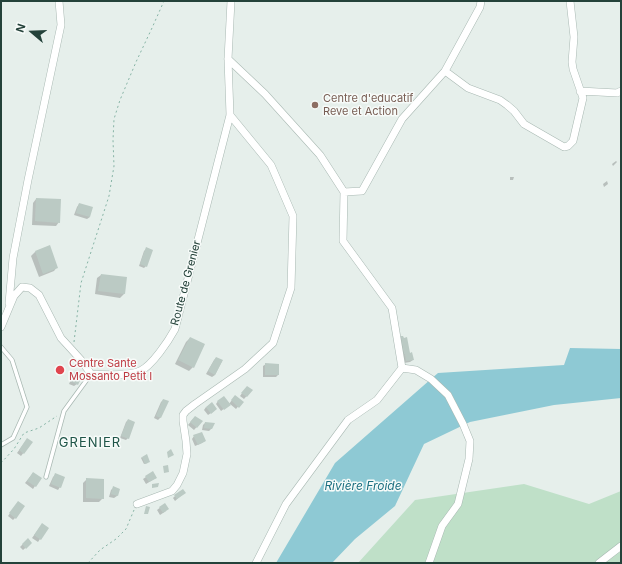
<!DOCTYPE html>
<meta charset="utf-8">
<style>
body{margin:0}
#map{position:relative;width:622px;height:564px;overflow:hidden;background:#e6efeb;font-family:Inter,sans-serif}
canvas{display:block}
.frame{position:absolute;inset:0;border:2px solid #24423a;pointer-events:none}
.north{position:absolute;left:12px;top:12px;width:40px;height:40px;-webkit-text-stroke:3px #f7fbf9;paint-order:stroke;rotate:289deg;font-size:11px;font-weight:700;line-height:16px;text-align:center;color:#24423a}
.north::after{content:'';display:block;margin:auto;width:14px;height:18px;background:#24423a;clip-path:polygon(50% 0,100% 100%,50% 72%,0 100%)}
</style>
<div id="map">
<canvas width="622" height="564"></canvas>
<div class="frame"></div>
<div class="north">N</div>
</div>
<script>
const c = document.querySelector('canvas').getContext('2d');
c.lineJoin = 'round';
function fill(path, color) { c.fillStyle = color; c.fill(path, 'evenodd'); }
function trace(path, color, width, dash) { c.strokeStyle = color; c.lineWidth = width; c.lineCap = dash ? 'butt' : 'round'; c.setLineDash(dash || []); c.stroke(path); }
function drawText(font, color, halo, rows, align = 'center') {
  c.font = font + ' Inter,sans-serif'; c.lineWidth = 3; c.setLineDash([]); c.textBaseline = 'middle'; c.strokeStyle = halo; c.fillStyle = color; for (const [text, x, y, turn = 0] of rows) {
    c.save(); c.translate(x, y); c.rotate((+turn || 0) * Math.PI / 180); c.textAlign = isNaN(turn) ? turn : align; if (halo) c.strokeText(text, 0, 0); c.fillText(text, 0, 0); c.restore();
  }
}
fill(new Path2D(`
 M524 484 589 504 621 491V563H358L415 500Z`), '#bfe0c8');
fill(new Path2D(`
 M570 348 621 349V398L554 405 470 422 424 444 395 506 355 539 332 563H276L335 463 431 379 438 373 564 365Z`), '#8ec9d4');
fill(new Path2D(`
 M616 161 617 162 613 166 612 164Z
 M510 177H514L513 180H510Z
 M607 181 608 184 604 187 603 184Z
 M36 199 59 222 56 226 32 225 33 203Z
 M79 204 90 217 87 219 74 215 77 207Z
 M49 247 57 267 54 271 39 277 31 256 35 252Z
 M147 248 146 266 144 268 139 266 144 251Z
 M101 275 126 278 124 294 120 298 95 294 97 278Z
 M401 337 413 360 410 362 404 363 399 339Z
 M190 338 193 367 189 371 175 364 186 342Z
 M216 358 222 361 215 375 212 377 206 374 214 360Z
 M266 364 278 375 276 377H263V366Z
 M76 371 77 384 74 386 69 384 74 373Z
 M245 389 251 391 244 399 240 396Z
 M235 396 242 402 236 409 230 404 221 411 216 404 218 401 229 404Z
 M163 400 167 402 160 418 158 420 154 418 161 402Z
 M206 407 214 411 208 415 204 410Z
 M193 419 201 422 194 430 188 425Z
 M128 420V438L126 440 120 438 126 422Z
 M205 423 212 428 209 431 202 430 203 425Z
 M194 436 205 441 202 443 195 446 192 439Z
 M25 442 31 443 21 456 17 453Z
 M142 457 148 463 144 464 141 458Z
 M33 473 35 486 33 489 25 483Z
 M55 475 60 487 58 490 49 486 53 477Z
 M146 477 156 478 146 484 143 479Z
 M87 479 103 498 99 502H83V483Z
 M113 488 119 489 117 496 114 498 109 497 111 490Z
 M182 495 175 501 173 498 175 496Z
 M165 504 166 511 160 515 157 510Z
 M16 505 15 518 13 520 8 516Z
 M40 527V539L38 542 32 538Z
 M28 539 31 543 23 550 20 547Z`), '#0003');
fill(new Path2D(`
 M36 198 61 199 60 223 35 221Z
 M79 203 93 207 90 217 76 213Z
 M50 245 58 268 43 274 35 251Z
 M146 247 153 250 147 267 140 264Z
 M101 274 127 277 125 294 98 291Z
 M400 336H403L404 338 407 337 410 353 412 352 414 360 406 361 405 354H404Z
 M190 337 205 344 194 368 178 360Z
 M216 357 223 360 215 375 208 371Z
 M265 363 279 364V375H265Z
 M76 370 83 374 78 385 70 381Z
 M247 386 253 390 247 397 241 393Z
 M235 395 244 402 239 408 231 400Z
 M224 396 231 405 224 410 217 401Z
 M163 399 169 401 161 418 156 416Z
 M212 402 217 409 211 414 206 407Z
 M195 416 203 421 197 428 190 422Z
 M128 419 135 422 129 439 121 436Z
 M205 422 215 423 212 429 204 428Z
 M202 432 206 441 198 445 193 435Z
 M27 438 33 442 24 454 19 450Z
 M171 449 174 455 168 458 167 452Z
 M147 454 150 462 145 464 142 457Z
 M168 465 169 472 164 473 163 466Z
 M153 471 157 478 149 482 145 476Z
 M33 472 42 478 36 487 27 481Z
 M55 473 65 477 61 488 51 484Z
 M86 478 104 479V499L86 498Z
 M159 483 158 487 152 488V484Z
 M113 486 120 489 118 496 111 494Z
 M183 489 186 493 177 499 174 495Z
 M18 501 25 506 16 519 9 513Z
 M165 503 169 509 163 513 159 507Z
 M146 506 150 507 148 514H144Z
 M42 523 49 528 41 540 34 535Z
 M28 538 32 543 26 549 22 544Z`), '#bbcac4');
const service = new Path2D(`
 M1 347 12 360 27 407 13 438 1 445
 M46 477 64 411 91 374`);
const minor = new Path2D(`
 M228 59 265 94 320 155 344 192 343 241 392 308 402 368 416 370 431 379 448 395 463 424 470 441 469 459 458 504 442 526 429 563
 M445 71 468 88 500 100 507 105 514 111 524 124 564 147 568 146 573 141 583 98 573 69 572 62 574 37 570 1
 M580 91 617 93 621 91
 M344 192 362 191 402 119 445 71 480 7 481 1
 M9 303 13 258 28 180 61 25 59 1
 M1 327 14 296 22 287 30 288 39 295 61 338 72 350 81 360 91 374C102 375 130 376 140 371 152 366 169 340 175 329L230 115 228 59 231 1
 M137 504 172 491 177 485 183 473 187 454 186 441 183 421V415L186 411 195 404 245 369 273 343 291 288 293 216 271 165 230 115
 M256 563 286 504 348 420 377 400 402 368
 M599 563 621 546`);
trace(service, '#a8b8b2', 5);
trace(minor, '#a8b8b2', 8);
trace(new Path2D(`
 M74 342 81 283 109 196 114 166 113 140 114 119 120 100 136 62 152 28 164 1
 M1 463 14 449 24 433 39 428 57 416
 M88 563 100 550 116 539 126 529 134 510`), '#86b3a5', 1, [2, 3]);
trace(service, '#fff', 3.5);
trace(minor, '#fff', 7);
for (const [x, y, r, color] of [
 [315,105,4,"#8d6e63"],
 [60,370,5,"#e0444e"]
]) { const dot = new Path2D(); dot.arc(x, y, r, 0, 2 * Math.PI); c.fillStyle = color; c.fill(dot); trace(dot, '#f7fbf9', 1.5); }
drawText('11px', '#785e54', '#f7fbf9', [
 ["Centre d'educatif",323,99],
 ["Reve et Action",323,112]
], 'left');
drawText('11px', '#24423a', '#f7fbf9', [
 ["Route de Grenier",186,283,-75]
]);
drawText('11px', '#be3a42', '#f7fbf9', [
 ["Centre Sante",69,364],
 ["Mossanto Petit I",69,377]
], 'left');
drawText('italic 12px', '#1c6f80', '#f7fbf9', [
 ["Rivière Froide",363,486]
]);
c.letterSpacing = '1px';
drawText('13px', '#1f5548', '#f7fbf9', [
 ["GRENIER",90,443]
]);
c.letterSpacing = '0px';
</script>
